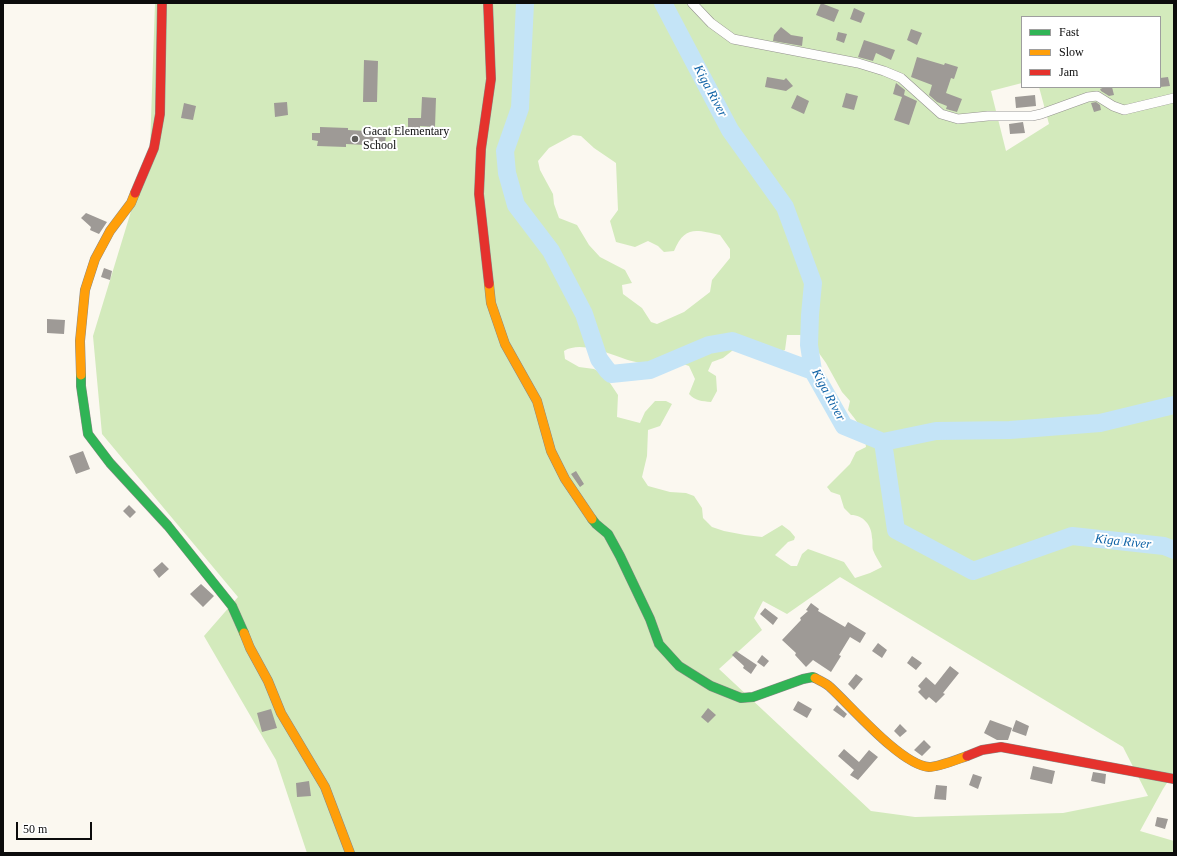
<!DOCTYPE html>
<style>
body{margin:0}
#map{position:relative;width:1177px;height:856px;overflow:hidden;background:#fbf8f0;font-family:"Times New Roman",serif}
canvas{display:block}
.frame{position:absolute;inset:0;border:4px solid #0c0c0c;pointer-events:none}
.legend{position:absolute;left:1021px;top:16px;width:140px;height:72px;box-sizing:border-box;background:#fff;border:1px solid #9e9e9e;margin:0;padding:5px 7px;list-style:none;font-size:12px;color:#0c0c0c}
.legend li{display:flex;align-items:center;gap:8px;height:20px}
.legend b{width:20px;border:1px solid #9e9e9e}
.scale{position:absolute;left:16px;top:822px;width:76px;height:18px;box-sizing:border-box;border:2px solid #0c0c0c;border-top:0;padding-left:5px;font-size:12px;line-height:14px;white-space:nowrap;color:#0c0c0c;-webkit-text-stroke:3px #fff;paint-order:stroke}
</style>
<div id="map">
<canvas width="1177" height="856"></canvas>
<div class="frame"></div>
<ul class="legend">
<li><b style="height:5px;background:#30b455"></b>Fast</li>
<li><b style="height:5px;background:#ff9f0a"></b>Slow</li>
<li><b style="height:5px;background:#e5322d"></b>Jam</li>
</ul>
<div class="scale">50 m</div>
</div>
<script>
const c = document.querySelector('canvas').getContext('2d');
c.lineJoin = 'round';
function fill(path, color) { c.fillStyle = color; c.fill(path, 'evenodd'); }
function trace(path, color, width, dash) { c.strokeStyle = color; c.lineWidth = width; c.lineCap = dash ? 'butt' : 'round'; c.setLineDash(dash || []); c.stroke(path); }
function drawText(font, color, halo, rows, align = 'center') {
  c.font = font + ' "Times New Roman",serif'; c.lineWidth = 4; c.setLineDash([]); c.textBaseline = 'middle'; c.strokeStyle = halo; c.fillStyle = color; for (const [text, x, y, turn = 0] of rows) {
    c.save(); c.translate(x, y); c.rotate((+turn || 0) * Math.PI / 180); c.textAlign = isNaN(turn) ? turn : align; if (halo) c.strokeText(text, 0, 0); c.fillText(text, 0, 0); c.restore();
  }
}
fill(new Path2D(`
 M155 3H1174V772L1163 789 1140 831 1174 841V853H307L276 760 204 636 238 597 102 434 93 336 150 149ZM1022 17H1160V87H1039L1049 124 1006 151 991 91 1022 83ZM573 135 581 136 594 148 616 163 618 210 610 221 616 242 635 247 648 241 658 246 664 252 674 251C685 225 696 230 720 235L730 249V258L712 280 710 292 684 312 657 324 651 322 642 308 623 294 622 285 632 283 625 270 600 257 589 245 577 225 559 218 554 204 553 194 540 170 538 161 549 148ZM787 335H800L809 339 826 363 842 392 850 401 848 410C857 421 865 432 866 447L856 452 850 464 827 487 831 492 840 495 844 508 851 515C863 515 872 525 872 538 873 541 872 547 873 550 875 556 879 561 882 567L870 573 855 578 844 562 808 549 802 554 797 566H791L775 555 788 542 794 540 795 537 790 531 782 525 762 537 745 535 724 531 712 527 703 518 702 508 694 496 686 493 670 492 648 486 642 477 647 456 648 430 660 426 672 404 666 401H655L645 412 640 423 617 417 618 395 610 383 601 373 594 369 579 367 565 359 564 351C584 339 615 358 636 362 649 365 663 360 677 362 681 363 685 365 689 366L695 379 689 394C695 401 702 401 711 402L717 391 716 376 708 371 712 362 723 358 742 343H755L766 347 775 354 785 350ZM840 577 1123 747 1148 796 1063 813 915 817 871 811 719 669 762 630 754 618 763 601 787 614Z`), '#d3eabc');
trace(new Path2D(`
 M525 3 520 108 505 151 507 173 516 205 551 251 584 314 599 359 608 371 611 374 650 370 709 345 732 341 813 371
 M663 3 730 130 785 207 813 283 810 315 809 345 813 371 844 426 883 442 896 530 973 571 1072 536 1164 546 1174 550
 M883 442 936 431 1010 430 1100 423 1174 405`), '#c4e4f7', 18);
fill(new Path2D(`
 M821 3 839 10 834 22 816 15Z
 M854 8 865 13 861 23 850 19Z
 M781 27 791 35 803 37 802 46 773 41 774 35Z
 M911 29 922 33 917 45 907 40Z
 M838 32 847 34 844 43 836 40Z
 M864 40 895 50 891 60 876 53 873 61 858 57Z
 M917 57 944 65 945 63 958 67 954 79 951 78 946 93 962 99 957 112 946 109 947 106 937 102 929 95 932 85 911 77Z
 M364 60 378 61 377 102H363Z
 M767 77 784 80 786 78 793 86 786 91 765 87Z
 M1168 77 1170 86 1160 87V78Z
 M896 83 905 90 904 95 917 101 909 125 894 120 902 97 893 94Z
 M1105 87H1112L1114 95 1109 96 1101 91 1100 89Z
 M846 93 858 96 854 110 842 107Z
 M797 95 809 101 804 114 791 108Z
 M1035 95 1036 106 1016 108 1015 97Z
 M422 97 436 98 435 127 420 126V130H408V118H421Z
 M287 102 288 115 275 117 274 103Z
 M1096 102 1100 105 1101 110 1094 112 1091 103Z
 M184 103 196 106 193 120 181 118Z
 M1023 122 1025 133 1010 134 1009 124Z
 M320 127 348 128V130L386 132 385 146 346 144V147L317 146 318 141 312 140V133H320Z
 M86 213 107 222 99 234 90 230 91 227 81 218Z
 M104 268 112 271 110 280 101 277Z
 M47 319 65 320 64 334 47 333Z
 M83 451 90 469 76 474 69 456Z
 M576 471 584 484 580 487 571 474Z
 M129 505 136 512 130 518 123 511Z
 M162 562 169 569 159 578 153 570Z
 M201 584 214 596 203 607 190 594Z
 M811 603 819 609 818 611 845 627 848 622 866 633 860 643 850 637 839 655 841 656 831 672 813 660 806 667 795 655 796 653 782 640 801 620 800 618 808 611 806 610Z
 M765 608 778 618 773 625 760 614Z
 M878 643 887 650 882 658 872 651Z
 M736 651 757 665 751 674 743 668 744 666 732 655Z
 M762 655 769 661 764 667 757 662Z
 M912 656 922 663 916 670 907 663Z
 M950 666 959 673 943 693 945 694 936 703 929 697 926 700 918 692 921 689 918 686 926 677 935 685Z
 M856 674 863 679 854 690 848 684Z
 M798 701 812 709 807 718 793 710Z
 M837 705 847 714 844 718 833 710Z
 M708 708 716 715 708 723 701 717Z
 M271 709 277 728 262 732 257 713Z
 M990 720 1012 728 1008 740H997L984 733Z
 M1016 720 1029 726 1026 736 1012 731Z
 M900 724 907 731 900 737 894 731Z
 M924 740 931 747 922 756 914 750Z
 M844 749 859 762 869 750 878 757 858 780 850 775 854 770 838 756Z
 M1033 766 1055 771 1052 784 1030 779Z
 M1093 772 1106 774 1105 784 1091 781Z
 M973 774 982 777 978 789 969 785Z
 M309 781 311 796 297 797 296 783Z
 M936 785 947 786 946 800 934 799Z
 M1157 817 1168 819 1165 829 1155 826Z`), '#9e9a96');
const street = new Path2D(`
 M692 3 711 23 733 39 858 63 884 71 901 78 941 114 958 119 988 116H1032L1041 114 1088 97 1097 96 1113 106 1124 110 1174 98`);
const fast = new Path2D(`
 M81 375V386L88 434 110 463 168 526 232 606 244 633
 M592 519 596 524 608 534 620 556 650 619 659 644 679 666 711 686 741 698 753 697 803 679 813 677 815 678`);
const slow = new Path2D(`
 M489 284 491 303 505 344 537 401 551 451 565 479 592 519
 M81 375 80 341 85 290 95 259 110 231 131 203 135 193
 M244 633 250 648 268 681 281 713 325 787 350 853
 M815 678C820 681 826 683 830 687 852 707 901 765 929 767 938 767 958 759 967 756`);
const jam = new Path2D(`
 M488 3 491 79 481 149 479 194 489 284
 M135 193 154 148 160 114 162 3
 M967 756 982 750 1001 747 1174 779`);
trace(street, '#94928f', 10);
trace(fast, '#8a8985', 10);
trace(slow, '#8a8985', 10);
trace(jam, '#8a8985', 10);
trace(street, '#fefefd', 9);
trace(fast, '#30b455', 9);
trace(slow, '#ff9f0a', 9);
trace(jam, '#e5322d', 9);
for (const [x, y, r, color] of [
 [355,139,4,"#605f5c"]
]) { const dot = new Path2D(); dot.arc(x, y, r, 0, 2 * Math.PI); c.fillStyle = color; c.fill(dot); trace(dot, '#fff', 1.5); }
drawText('12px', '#0c0c0c', '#fff', [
 ["Gacat Elementary",363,132],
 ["School",363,146]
], 'left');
drawText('italic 13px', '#0e62a6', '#fff', [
 ["Kiga River",710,91,62],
 ["Kiga River",828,395,62],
 ["Kiga River",1123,542,6]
]);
</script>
